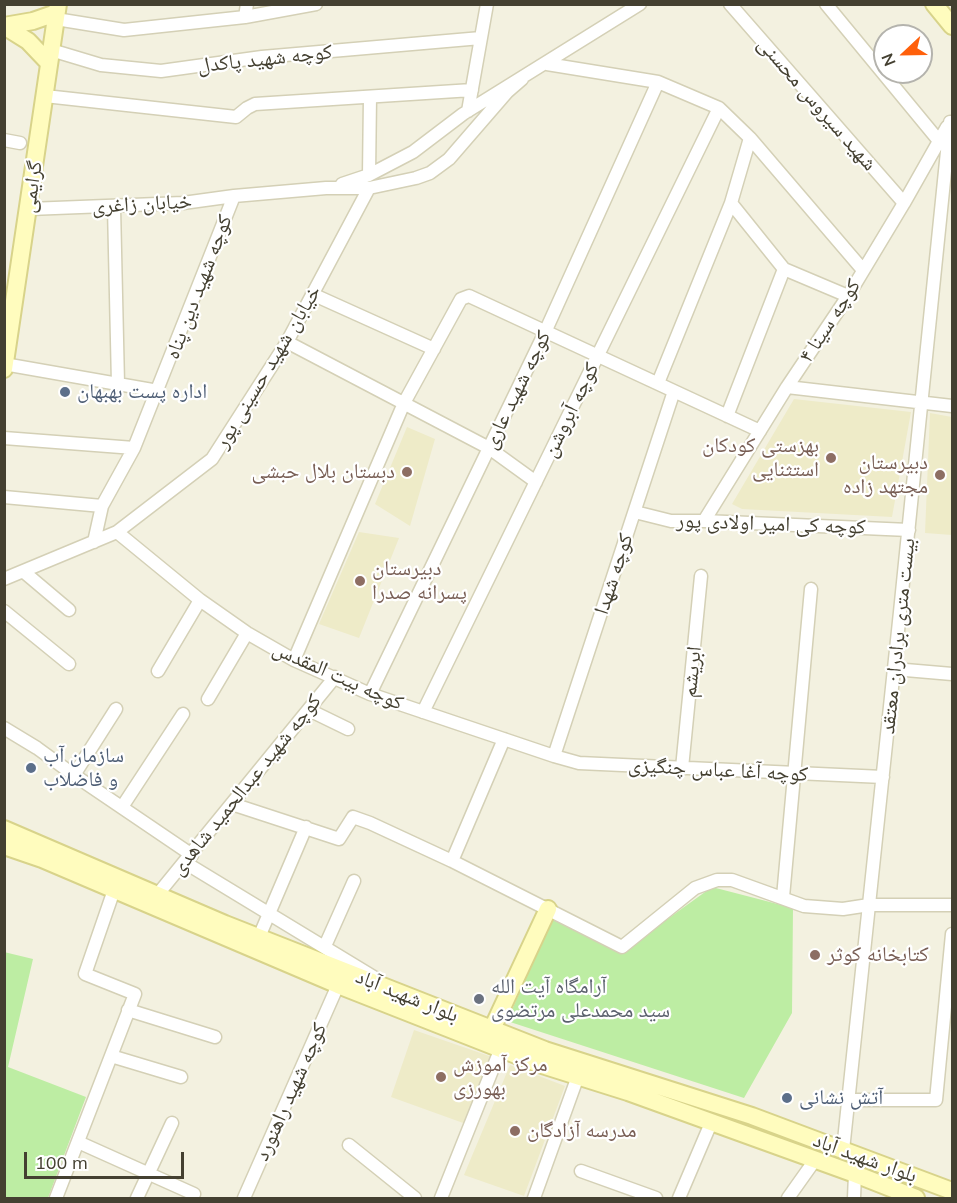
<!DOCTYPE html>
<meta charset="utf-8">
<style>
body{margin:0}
#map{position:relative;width:957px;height:1203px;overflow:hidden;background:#f3f1e0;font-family:Mulish,sans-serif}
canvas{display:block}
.frame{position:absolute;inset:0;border:6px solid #444031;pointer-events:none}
.north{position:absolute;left:873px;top:24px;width:60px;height:60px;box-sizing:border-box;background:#fff;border:2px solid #b4b3ad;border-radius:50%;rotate:248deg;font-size:16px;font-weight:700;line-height:24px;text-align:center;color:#444031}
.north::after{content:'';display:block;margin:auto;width:21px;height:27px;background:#ff600b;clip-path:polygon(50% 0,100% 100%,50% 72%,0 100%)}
.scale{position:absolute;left:24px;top:1152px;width:160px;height:27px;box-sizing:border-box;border:3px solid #444031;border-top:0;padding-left:8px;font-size:18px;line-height:21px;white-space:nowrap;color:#444031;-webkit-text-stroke:4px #fff;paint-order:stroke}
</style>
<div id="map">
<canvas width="957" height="1203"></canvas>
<div class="frame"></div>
<div class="north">N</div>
<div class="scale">100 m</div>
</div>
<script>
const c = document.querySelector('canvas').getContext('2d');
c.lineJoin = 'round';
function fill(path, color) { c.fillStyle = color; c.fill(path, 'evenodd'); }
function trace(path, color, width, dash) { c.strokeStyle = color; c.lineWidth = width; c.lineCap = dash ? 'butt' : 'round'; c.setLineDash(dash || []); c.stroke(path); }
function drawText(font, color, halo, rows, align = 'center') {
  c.font = font + ' Mulish,"Noto Naskh Arabic",sans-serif'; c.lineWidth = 4.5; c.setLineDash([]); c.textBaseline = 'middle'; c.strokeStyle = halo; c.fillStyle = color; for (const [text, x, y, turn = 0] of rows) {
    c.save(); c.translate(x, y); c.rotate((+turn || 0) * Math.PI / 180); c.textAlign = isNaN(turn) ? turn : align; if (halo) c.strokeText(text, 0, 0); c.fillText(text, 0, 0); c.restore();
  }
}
fill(new Path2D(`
 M794 399 911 412 892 517 742 509 732 504Z
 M930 413 952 417V535L925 533Z
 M407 427 435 439 410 526 375 504Z
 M359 532 399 538 359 638 319 624Z
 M414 1030 492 1057 466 1124 391 1097Z
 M510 1065 565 1086 524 1196 464 1175Z`), '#eeebc8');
fill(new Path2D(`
 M712 887 793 908 792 1013 744 1098 507 1021 552 919 623 951Z
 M4 952 33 959 8 1067 86 1097 48 1198H5Z`), '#bdeda3');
const street = new Path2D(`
 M730 4 904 203
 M826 4 939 141
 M245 17 247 4
 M56 19 124 30 245 17 316 4
 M51 50 101 65 161 71 262 57 481 38
 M547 64 658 82 719 108 750 138 863 270
 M45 96 236 117 247 108 255 104 472 90
 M468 111 487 4
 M4 140 20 143
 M369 175 370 97
 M342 184 369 175 413 152 463 114 640 4
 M731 203 784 269 848 296
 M114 207 118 384
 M29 209 183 203 234 196 326 188H369L416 178 430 173 449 159 507 92 522 79
 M312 294 434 349
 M287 342 489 448 536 482
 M4 364 158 391
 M658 383 731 203 750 138
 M787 387 952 406
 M727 416 784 269
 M4 438 134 448
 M4 497 102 506
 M635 512 671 521H704L909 530
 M704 521 787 387 848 296 904 203 947 127
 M117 532 200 600 247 633 294 660 370 694 554 756 579 763 883 777
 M94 542 102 506 134 448 234 196
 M24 572 69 610
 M4 579 117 532 212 459 287 342 369 188
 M4 611 69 664
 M294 660 404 403 461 299 469 296 760 431
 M894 669 952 674
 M158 671 200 600
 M370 694 546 330 658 82
 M208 699 247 633
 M309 710 348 729
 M423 712 719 108
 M4 728 37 748 74 775 192 855
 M554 756 674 391
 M682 768 701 576
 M74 775 116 709
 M232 804 339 839 353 817 370 823 452 861 622 947 695 888 717 880H732L804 906 843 909 869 905H952
 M122 807 183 714
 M452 861 504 739
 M184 862 375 978
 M158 894 335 677
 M783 897 811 589
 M259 937 306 827
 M325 946 354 881
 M128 1010 215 1037
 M111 1056 181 1077
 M848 1100H936L952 934
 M78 1142 194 1194
 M349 1145 415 1198
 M843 1150 900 612 950 122
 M581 1171 656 1198
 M56 1198 135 994 85 974 114 890
 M137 1198 172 1123
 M244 1198 338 985
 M441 1198 501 1048
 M534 1198 578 1076
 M679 1198 711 1123
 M788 1198 815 1160
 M854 1198 855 1174`);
const secondary = new Path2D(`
 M934 4 952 26
 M4 26 28 41 48 62
 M4 26 33 21 56 13
 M4 369 58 4
 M4 829 225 924 545 1050 752 1116 952 1191
 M4 846 42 859 338 985 539 1064 628 1092 855 1174 916 1198
 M492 1029 548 909`);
trace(street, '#d4d0b6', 15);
trace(secondary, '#d8d38a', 20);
trace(street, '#fff', 12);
trace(secondary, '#fffcbe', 16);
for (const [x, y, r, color] of [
 [65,392,6,"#5c6f8a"],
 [831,458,6,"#8d6e63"],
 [407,472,6,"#8d6e63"],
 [940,475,6,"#8d6e63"],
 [360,581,6,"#8d6e63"],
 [31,768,6,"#5c6f8a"],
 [815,955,6,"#8d6e63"],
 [479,999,6,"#6b7280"],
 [441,1077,6,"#8d6e63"],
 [787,1098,6,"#5c6f8a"],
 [515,1131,6,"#8d6e63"]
]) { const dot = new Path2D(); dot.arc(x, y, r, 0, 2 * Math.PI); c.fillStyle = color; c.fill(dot); trace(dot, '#fff', 2); }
drawText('21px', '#444031', '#fff', [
 ["کوچه شهید پاکدل",265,59,-6],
 ["شهید سیروس محسنی",817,104,49],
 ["گرایمی",32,187,-82],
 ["خیابان زاغری",142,204,-3],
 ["کوچه شهید دین پناه",199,287,-69],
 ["کوچه سینا ۴",830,321,-57],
 ["خیابان شهید حسینی پور",268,367,-59],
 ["کوچه شهید عاری",517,390,-64],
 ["کوچه آبروشن",571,410,-64],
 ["کوچه کی امیر اولادی پور",771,524,2],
 ["کوچه شهدا",614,574,-72],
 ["بیست متری برادران معتقد",898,636,-84],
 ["ابریشم",692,672,-84],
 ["کوچه بیت المقدس",338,676,24],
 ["کوچه آغا عباس چنگیزی",718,770,3],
 ["کوچه شهید عبدالحمید شاهدی",246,785,-51],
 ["بلوار شهید آباد",407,996,22],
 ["کوچه شهید راهنورد",291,1092,-66],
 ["بلوار شهید آباد",865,1158,20]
]);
drawText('21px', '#4e5e75', '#fff', [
 ["اداره پست بهبهان",77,392],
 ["سازمان آب",43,756],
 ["و فاضلاب",43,780],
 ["آتش نشانی",799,1098]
], 'left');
drawText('21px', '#785e54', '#fff', [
 ["بهزستی کودکان",819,446,"right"],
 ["استثنایی",819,470,"right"],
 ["دبیرستان",928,463,"right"],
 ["مجتهد زاده",928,487,"right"],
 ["دبستان بلال حبشی",395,472,"right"],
 ["دبیرستان",372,569],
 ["پسرانه صدرا",372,593],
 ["کتابخانه کوثر",827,955],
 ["مرکز آموزش",453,1065],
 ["بهورزی",453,1089],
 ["مدرسه آزادگان",527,1131]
], 'left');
drawText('21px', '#5b616d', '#fff', [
 ["آرامگاه آیت الله",491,987],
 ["سید محمدعلی مرتضوی",491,1011]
], 'left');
</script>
